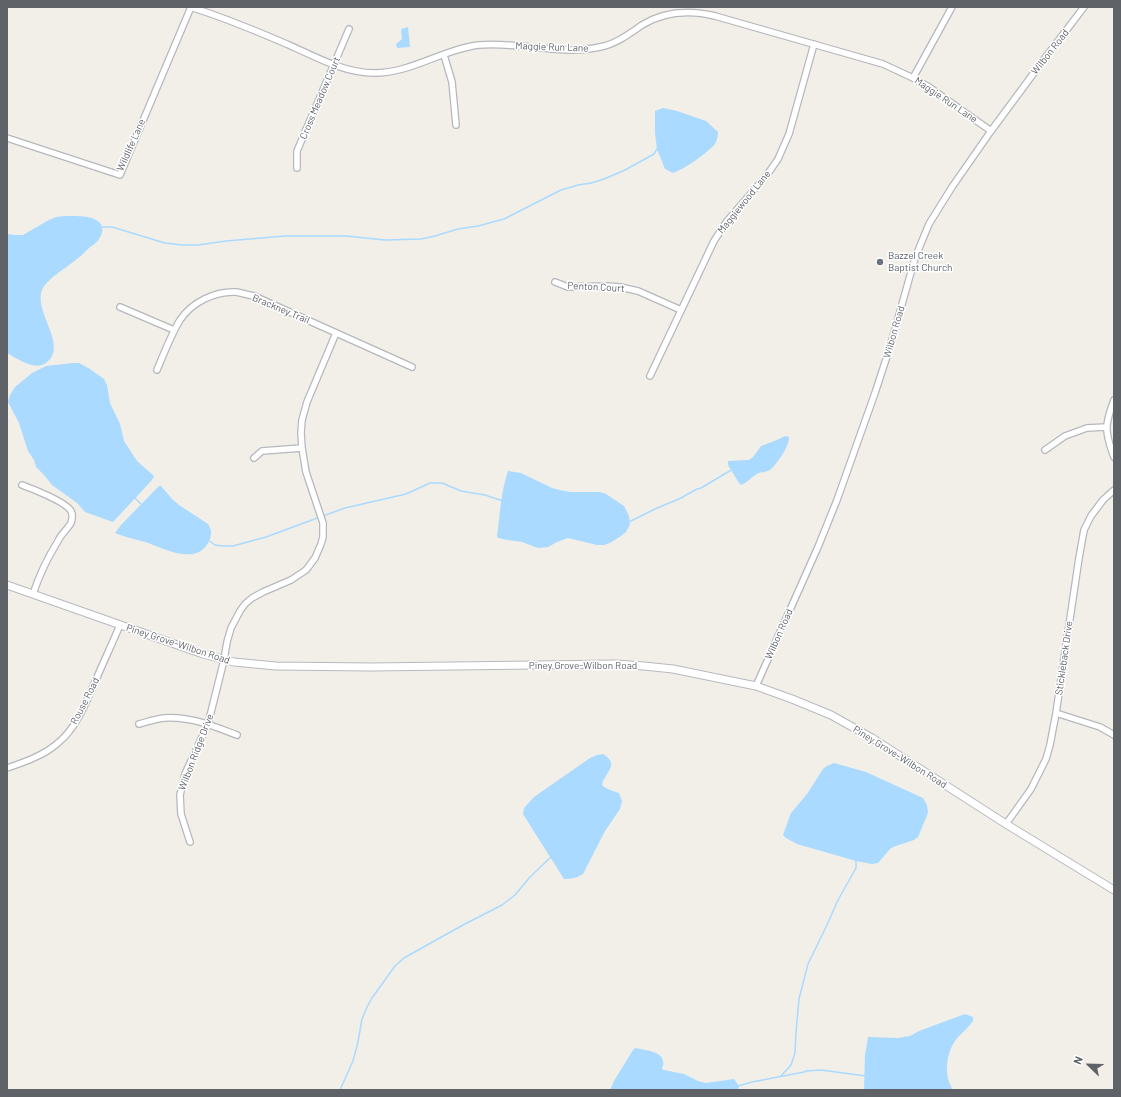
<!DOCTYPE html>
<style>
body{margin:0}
#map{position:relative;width:1121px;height:1097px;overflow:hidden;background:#f1efe8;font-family:Barlow,sans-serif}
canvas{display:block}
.frame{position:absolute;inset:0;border:8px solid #5f6368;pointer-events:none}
.north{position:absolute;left:1069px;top:1045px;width:40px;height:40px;-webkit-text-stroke:3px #fff;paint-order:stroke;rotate:293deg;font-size:11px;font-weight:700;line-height:16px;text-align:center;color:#5f6368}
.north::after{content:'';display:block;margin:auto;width:14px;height:18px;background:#5f6368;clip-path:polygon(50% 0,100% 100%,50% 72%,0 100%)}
</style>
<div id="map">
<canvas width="1121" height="1097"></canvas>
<div class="frame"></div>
<div class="north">N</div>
</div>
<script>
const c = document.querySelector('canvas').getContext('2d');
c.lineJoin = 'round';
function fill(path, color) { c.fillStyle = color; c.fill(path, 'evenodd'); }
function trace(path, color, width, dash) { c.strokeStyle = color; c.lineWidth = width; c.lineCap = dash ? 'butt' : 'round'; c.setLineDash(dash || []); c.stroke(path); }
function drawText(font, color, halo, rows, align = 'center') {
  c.font = font + ' Barlow,sans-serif'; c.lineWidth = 3; c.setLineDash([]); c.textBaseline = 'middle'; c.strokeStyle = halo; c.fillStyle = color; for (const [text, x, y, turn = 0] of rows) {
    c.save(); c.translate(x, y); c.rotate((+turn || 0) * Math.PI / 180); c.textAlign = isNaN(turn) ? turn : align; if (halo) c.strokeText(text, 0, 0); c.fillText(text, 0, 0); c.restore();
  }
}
fill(new Path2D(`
 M408 27 410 47 397 48 396 44 402 39 401 29Z
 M663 108 677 111 706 121 718 132C718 136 717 140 715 144 707 153 685 169 673 173L665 169 657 149 655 133V111Z
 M65 216C75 216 93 215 100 223 103 227 103 233 100 237 98 242 93 245 89 248 84 253 79 258 73 262 63 270 50 277 43 288 31 310 70 346 46 363 34 371 18 359 7 353V234L14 235H23L47 221 56 217Z
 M73 363H79L90 369 104 379 107 385 110 403 120 424 124 441 137 461 154 476 152 480 113 522 85 512 77 503 52 485 44 475 36 467 34 460 28 451 19 423 8 402 10 395 15 387 32 373 46 366Z
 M785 436 789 437C790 445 777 464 771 469 767 473 761 471 757 474 751 477 747 483 741 485L739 483 728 465V461L749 460 753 457 761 446 777 440Z
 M508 471 521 473 552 488 564 491 571 492H600L606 494 624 506 629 516 630 524 626 532 621 536 610 543 604 545H597L568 538 557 542 548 547 538 548 522 542 508 540 498 538 497 536C500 514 501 491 508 471Z
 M159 486H161L172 499 179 505 208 524C212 530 212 535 209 541 197 567 163 548 145 542 135 539 125 537 115 533L121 525Z
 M603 754C621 765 604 773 602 785 606 789 613 791 619 793L622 801 620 809 605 831 583 874C577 878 571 879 564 879L523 814 524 808 534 797 590 758 597 755Z
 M834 763 866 772 923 798 927 805 928 813 918 837 914 840 893 847 890 849 878 863 872 864 856 861 797 844 786 838 783 835 791 813 807 794 823 769 827 766Z
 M965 1014 973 1017V1021C969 1027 963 1032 958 1037 946 1051 943 1075 953 1090H864L865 1055 868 1037 898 1038 910 1036 919 1031Z
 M635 1048C644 1050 663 1051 663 1062 664 1065 662 1067 662 1069L664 1070 684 1074 698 1081 706 1083 734 1079 739 1086 738 1090H610L614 1081 633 1050Z`), '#aadaff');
trace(new Path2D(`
 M100 227H112L165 243 182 245H198L226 241 285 236H346L385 240 421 239 435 236 458 229 478 226 504 219 561 190 578 185 591 183 604 179 625 170 654 154 657 149 659 148
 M134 497 141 504
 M323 516 345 508 406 494 430 483H442L461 491 485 495 503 501
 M627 522H629L655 509 681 498 697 489 701 488 733 469
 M208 540 215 545 222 546H233L266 537 320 517
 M781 1076 791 1065 795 1053 796 1032 799 999 808 964 826 927 838 900 856 868V859
 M738 1086 752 1082 804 1072 806 1071 821 1070 866 1076
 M340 1090 353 1061 358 1042 362 1019 367 1007 372 998 395 966 404 958 420 949 463 925 502 905 515 895 530 877 552 856`), '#aadaff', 1.5);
const street = new Path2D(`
 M190 7C224 17 256 31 289 45 316 57 344 73 374 73 412 73 443 49 479 45 519 41 560 56 600 47 616 44 629 34 642 25 665 11 690 10 715 16L883 64 913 78 929 87 991 131
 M444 55 452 82 456 125
 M913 78 952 7
 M7 138 120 175 191 7
 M297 168V151L349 29
 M555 282 568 287 607 286 620 287 638 291 681 310
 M120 307 174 330
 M157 370C164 353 171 335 180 320 192 302 215 291 236 292 242 293 248 295 254 296L412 367
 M650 376 714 241 727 221 767 175 778 159 789 134 814 44
 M1114 400C1111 408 1108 417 1107 425 1106 434 1111 449 1114 457
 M1045 450 1065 436 1087 428 1106 427
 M254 458 262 451 302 448
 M22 485C33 489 66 502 71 511 73 515 72 520 71 523 67 530 61 534 58 541 48 557 39 576 33 594
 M756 686 818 547 837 500 875 393 890 347 915 258 929 224 952 187 991 131 1039 66 1084 7
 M1056 713 1100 727 1114 735
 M139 724C147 722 155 719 164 718 190 716 213 726 237 735
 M7 768C25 762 45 755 59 742 77 727 86 702 95 682 103 663 112 644 120 625
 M1006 824 1031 789 1046 759 1050 745 1056 713 1079 558 1084 530 1091 516 1103 500 1114 490
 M190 842 181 814 180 795 185 774 208 724 224 660 227 642 231 628 240 611 245 604 252 598 263 592 291 580 306 570 315 558 321 544 323 537V523L306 472 302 448 301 433 302 420 307 402 336 333`);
const secondary = new Path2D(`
 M7 585 203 654 234 662 276 666 371 667 616 664 644 666 673 669 756 686 792 699 831 715 872 738 1006 824 1114 890`);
trace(street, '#b5b8bc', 8);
trace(secondary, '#b6babf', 9);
trace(street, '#fff', 5.5);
trace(secondary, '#fff', 7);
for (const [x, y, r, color] of [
 [880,262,4,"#6b7280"]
]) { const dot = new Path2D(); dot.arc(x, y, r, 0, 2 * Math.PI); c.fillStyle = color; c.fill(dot); trace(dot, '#fff', 1.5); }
drawText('10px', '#5f6368', '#fff', [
 ["Maggie Run Lane",552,47,2],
 ["Wilbon Road",1050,52,-52],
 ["Cross Meadow Court",320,98,-67],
 ["Maggie Run Lane",946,100,34],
 ["Wildlife Lane",131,145,-66],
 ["Maggiewood Lane",744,202,-51],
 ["Penton Court",596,287,3],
 ["Brackney Trail",281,309,23],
 ["Wilbon Road",894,332,-74],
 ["Wilbon Road",779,634,-66],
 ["Piney Grove-Wilbon Road",178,644,18],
 ["Stickleback Drive",1064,658,-82],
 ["Piney Grove-Wilbon Road",583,666],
 ["Rouse Road",85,701,-63],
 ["Wilbon Ridge Drive",196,752,-69],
 ["Piney Grove-Wilbon Road",900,757,32]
]);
drawText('10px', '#5b616d', '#fff', [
 ["Bazzel Creek",888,256],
 ["Baptist Church",888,268]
], 'left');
</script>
